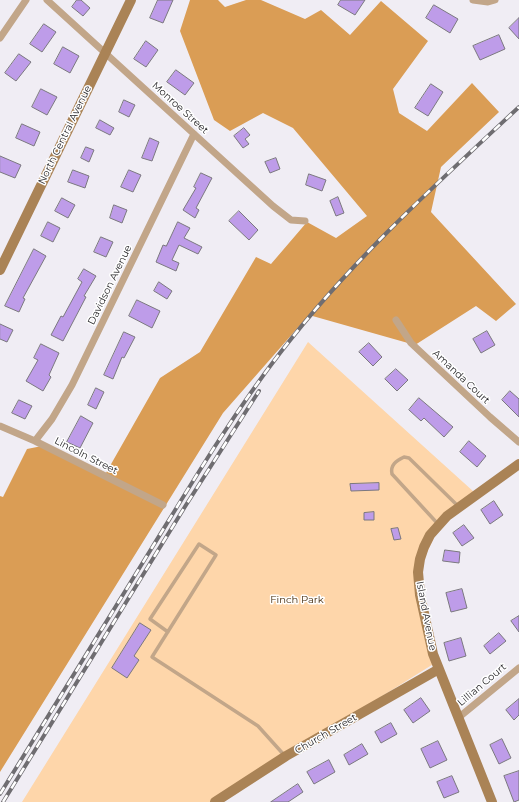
<!DOCTYPE html>
<style>
body{margin:0}
canvas{display:block;background:#f0edf4}
</style>
<canvas width="519" height="802"></canvas>
<script>
const c = document.querySelector('canvas').getContext('2d');
c.lineJoin = 'round';
function fill(path, color) { c.fillStyle = color; c.fill(path, 'evenodd'); }
function trace(path, color, width, dash) { c.strokeStyle = color; c.lineWidth = width; c.lineCap = dash ? 'butt' : 'round'; c.setLineDash(dash || []); c.stroke(path); }
function drawText(font, color, halo, rows, align = 'center') {
  c.font = font + ' Montserrat,sans-serif'; c.lineWidth = 3; c.setLineDash([]); c.textBaseline = 'middle'; c.strokeStyle = halo; c.fillStyle = color; for (const [text, x, y, turn = 0] of rows) {
    c.save(); c.translate(x, y); c.rotate((+turn || 0) * Math.PI / 180); c.textAlign = isNaN(turn) ? turn : align; if (halo) c.strokeText(text, 0, 0); c.fillText(text, 0, 0); c.restore();
  }
}
fill(new Path2D(`
 M308 342 474 492 444 517 420 567 435 663 213 802H22Z`), '#fed6aa');
fill(new Path2D(`
 M190 0H218L225 7 246 0H261L305 19 321 10 350 35 381 1 428 41 393 89 399 113 427 131 472 83 499 112 441 167 431 212 516 304 496 321 476 306 415 345 309 315 223 413 0 772V496L3 497 27 449 47 445 106 473 160 378 200 352 256 257 271 264 307 222 336 238 367 216 293 128 263 113 230 131 214 120 180 31Z`), '#da9d55');
const building = new Path2D(`
 M77 0H81L90 8 83 16 72 7Z
 M158 0H173L163 23 150 18Z
 M341 0H365L355 15 338 5Z
 M434 5 458 19 450 33 426 18Z
 M519 18V39L509 28Z
 M44 24 56 32 42 52 30 44Z
 M499 35 505 49 480 60 473 46Z
 M146 41 158 50 146 67 134 59Z
 M63 47 79 56 70 73 54 64Z
 M19 54 31 62 16 81 5 73Z
 M176 70 194 83 185 95 167 82Z
 M431 84 443 92 428 116 415 108Z
 M41 89 57 97 47 115 32 107Z
 M124 100 135 105 129 117 119 112Z
 M100 120 114 128 110 135 96 128Z
 M22 124 40 132 34 146 16 138Z
 M244 128 250 135 245 139 249 144 243 148 234 136Z
 M150 138 159 142 152 161 142 158Z
 M86 147 94 150 89 162 81 158Z
 M0 156 21 165 15 178 0 172Z
 M276 158 280 169 270 173 265 162Z
 M73 170 89 176 85 188 68 182Z
 M129 170 141 175 133 192 121 187Z
 M201 173 212 178 196 208 199 210 195 218 183 210 196 188 194 187Z
 M309 174 326 180 322 191 306 185Z
 M338 197 344 213 336 216 330 201Z
 M62 198 75 205 68 218 55 211Z
 M114 205 127 210 122 223 110 218Z
 M239 211 258 230 249 240 229 221Z
 M48 222 60 228 53 242 41 236Z
 M178 222 190 228 184 238 202 247 198 254 179 245 172 260 179 263 176 271 156 262 163 245 166 246Z
 M101 237 113 242 106 257 94 252Z
 M34 249 46 256 23 298 25 299 19 312 5 306Z
 M84 269 96 276 84 296 86 297 63 341 51 335 61 316 63 317 82 282 78 279Z
 M159 282 172 291 167 299 154 291Z
 M137 300 160 311 152 328 129 316Z
 M0 324 13 330 7 342 0 339Z
 M487 331 495 345 481 353 473 339Z
 M124 332 135 337 124 358 122 357 113 379 104 375Z
 M369 343 382 357 373 366 359 352Z
 M41 344 59 353 49 375 51 377 43 391 26 381 38 360 34 358Z
 M396 369 408 380 397 391 385 379Z
 M96 388 104 392 96 409 88 405Z
 M510 391 519 399V417L502 400Z
 M419 398 453 427 444 437 424 418 421 421 409 410Z
 M19 400 32 406 25 419 12 413Z
 M81 416 93 423 80 448 67 442Z
 M469 441 486 456 477 467 460 452Z
 M379 483V490L351 491 350 484Z
 M494 501 503 515 490 524 481 510Z
 M374 512V520H364V513Z
 M464 525 474 538 462 546 453 533Z
 M398 528 401 539 394 540 391 529Z
 M445 550 460 552 459 563 443 561Z
 M462 589 467 608 451 612 446 593Z
 M519 616V632L511 621Z
 M140 623 151 630 134 656 139 660 127 678 112 668Z
 M499 633 506 641 490 654 484 646Z
 M461 638 466 656 449 661 444 643Z
 M421 698 430 711 413 723 404 710Z
 M519 699V715L514 720 506 710Z
 M391 723 397 734 381 743 375 732Z
 M502 739 511 758 499 764 490 745Z
 M438 741 447 760 430 768 421 749Z
 M362 744 368 754 349 765 344 755Z
 M329 760 335 772 314 784 307 772Z
 M519 771V800L514 802 504 776Z
 M452 776 459 792 444 798 437 782Z
 M298 784 303 792 288 802H271Z`);
fill(building, '#be9ce9');
trace(building, '#7b787f', 1);
trace(new Path2D(`
 M438 524 392 474C390 465 396 461 404 457L409 458 458 506
 M168 632 150 619 199 544 216 555 152 657 258 726 285 756`), '#c2a689', 3.5);
trace(new Path2D(`
 M47 0 273 206 291 220 305 221
 M473 0 488 2 495 0
 M0 38 26 0
 M396 320 411 343 490 417 519 442
 M0 426 35 441 163 505
 M35 441 52 419 72 385 194 134
 M458 718 519 668`), '#c2a689', 7);
trace(new Path2D(`
 M0 270 131 0
 M215 802 286 756 439 669
 M492 802 433 654 420 595 418 572 420 559 424 547 430 535 447 516 519 464`), '#aa8356', 10);
const rail = new Path2D(`
 M0 794C51 712 102 629 153 546 193 481 233 414 280 353 350 262 435 185 519 107
 M3 802 186 505 259 391`);
trace(rail, '#6f6d71', 4);
trace(rail, '#fff', 2.5, [8]);
drawText('10px', '#29282b', '#fff', [
 ["Monroe Street",180,108,42],
 ["North Central Avenue",65,135,-64],
 ["Davidson Avenue",110,285,-64],
 ["Amanda Court",461,377,43],
 ["Lincoln Street",86,456,27],
 ["Island Avenue",426,616,79],
 ["Lillian Court",482,685,-40],
 ["Church Street",326,734,-30]
]);
drawText('10px', '#422909', '#fff', [
 ["Finch Park",297,600]
]);
</script>
